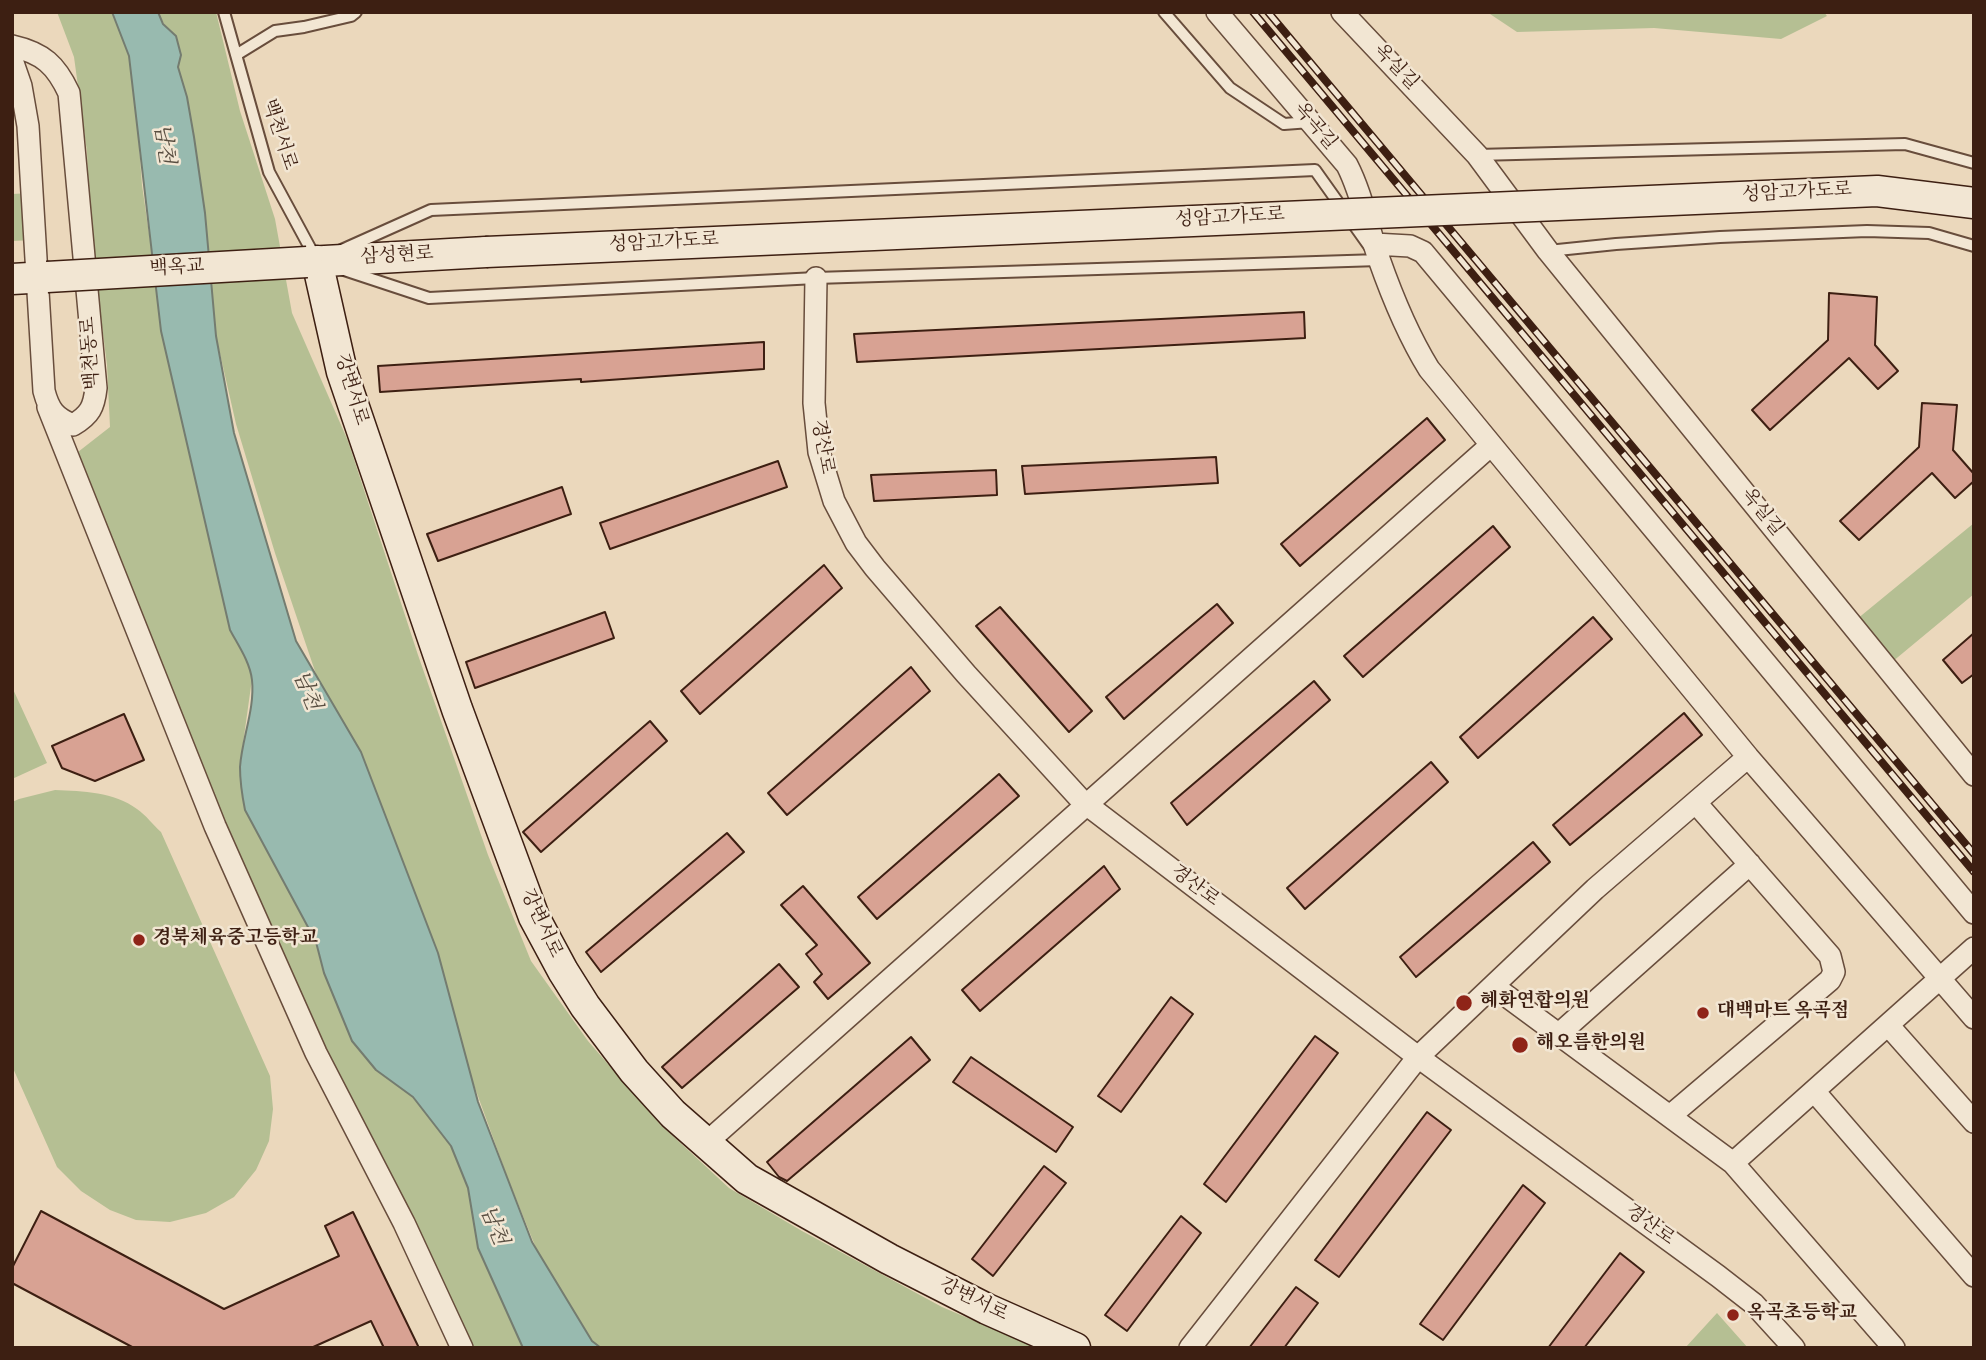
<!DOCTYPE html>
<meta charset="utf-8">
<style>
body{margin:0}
#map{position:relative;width:1986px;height:1360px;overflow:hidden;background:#ebd8bc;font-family:Vollkorn,serif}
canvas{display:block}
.frame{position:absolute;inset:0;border:14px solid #3d1f12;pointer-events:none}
</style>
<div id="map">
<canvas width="1986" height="1360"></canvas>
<div class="frame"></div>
</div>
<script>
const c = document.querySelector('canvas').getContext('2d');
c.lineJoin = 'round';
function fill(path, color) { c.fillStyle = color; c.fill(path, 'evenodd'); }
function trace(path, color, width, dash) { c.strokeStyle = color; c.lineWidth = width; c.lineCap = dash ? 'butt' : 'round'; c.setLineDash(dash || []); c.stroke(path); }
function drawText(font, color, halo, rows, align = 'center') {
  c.font = font + ' Vollkorn,"Noto Serif KR",serif'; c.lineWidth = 5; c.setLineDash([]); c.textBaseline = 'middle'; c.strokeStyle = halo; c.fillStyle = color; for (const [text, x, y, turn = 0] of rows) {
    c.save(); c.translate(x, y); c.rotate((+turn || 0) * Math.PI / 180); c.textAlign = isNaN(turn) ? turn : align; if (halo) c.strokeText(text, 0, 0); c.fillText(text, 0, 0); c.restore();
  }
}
fill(new Path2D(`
 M57 12H112L129 56 134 78 142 185 166 352 230 630 250 657 252 679 240 765 245 810 316 942 322 964 352 1041 413 1097 451 1146 468 1188 478 1248 523 1348H468L316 1053 69 459 110 427 107 365 90 232 87 152 74 57Z
 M158 12H216L240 111 275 219 292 313 348 441 418 655 488 855 531 961 588 1041 660 1124 729 1188 802 1231 942 1307 1038 1348H601L592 1341 538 1253 508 1179 471 1077 438 953 361 752 319 683 275 553 236 424 216 336 205 213 178 67C185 38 167 35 158 12Z
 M1487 12H1824L1827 16 1781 39 1654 28 1517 32Z
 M32 193 34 240 12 241V194Z
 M1974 523V594L1886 667 1851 624Z
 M12 687 47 763 12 779Z
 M55 790C83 791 114 792 137 809 146 815 153 825 161 832L270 1076 273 1109 269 1141 256 1170 234 1197 206 1213 170 1222 136 1220 110 1210 81 1191 57 1167 12 1066V802L19 799Z
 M1717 1313 1748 1348H1685Z`), '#b5bf93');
const water = new Path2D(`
 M112 12H158L163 24 176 36 181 55 178 67 187 97 194 137 205 213 216 336 234 433 296 641 361 752 438 953 478 1102 532 1242 592 1341 601 1348H523L478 1248 468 1188 451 1146 413 1097 376 1070 352 1041 324 973 316 942 245 810C242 795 240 782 240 767 242 738 255 709 252 680 250 662 238 645 230 630L161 331 129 56Z`);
fill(water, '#98baaf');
trace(water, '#747c70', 2);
const building = new Path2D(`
 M1829 293 1877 297 1875 345 1898 371 1878 389 1849 358 1770 430 1752 410 1828 340Z
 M1304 312 1305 338 857 362 854 334Z
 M764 342V369L581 382V379L380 392 378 366Z
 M1922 403 1957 405 1953 450 1974 474V481L1955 498 1932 473 1859 540 1840 521 1919 447Z
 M1427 418 1445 440 1300 566 1281 544Z
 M1216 457 1218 483 1025 494 1022 466Z
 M778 461 787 487 610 549 600 523Z
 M996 470 997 495 874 501 871 475Z
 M562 487 571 514 438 561 427 534Z
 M1493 526 1510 547 1363 677 1344 656Z
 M824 565 842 588 700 714 681 691Z
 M1217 604 1233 623 1124 719 1106 697Z
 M1000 607 1092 711 1069 732 976 626Z
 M605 612 614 638 475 688 466 662Z
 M1593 617 1612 639 1478 758 1460 737Z
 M1974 633V674L1962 683 1943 660Z
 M911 667 930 691 787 815 768 793Z
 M1314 681 1330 700 1187 825 1171 803Z
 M1684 713 1702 735 1570 845 1553 825Z
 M124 714 144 760 95 781 62 768 52 746Z
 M650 721 667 741 541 852 523 832Z
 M1431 762 1448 782 1305 909 1287 888Z
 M999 774 1019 796 877 919 858 897Z
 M727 833 744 852 601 972 586 952Z
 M1533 842 1550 862 1416 977 1400 957Z
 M1104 866 1120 889 980 1011 962 990Z
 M803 886 870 963 828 999 814 982 822 974 806 954 817 945 781 905Z
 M779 964 799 987 682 1088 662 1067Z
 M1171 997 1193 1014 1121 1112 1098 1096Z
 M1315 1036 1338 1053 1226 1202 1204 1184Z
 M911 1037 930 1060 787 1181 779 1177 767 1162Z
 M971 1057 1073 1127 1056 1152 953 1082Z
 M1427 1112 1451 1130 1339 1277 1315 1260Z
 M1044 1166 1066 1183 993 1276 972 1259Z
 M1523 1185 1545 1203 1443 1340 1420 1324Z
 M41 1211 224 1309 339 1256 325 1226 353 1212 419 1348H384L371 1321 311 1348H134L12 1283V1268Z
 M1181 1216 1201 1233 1127 1331 1105 1315Z
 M1620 1253 1644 1272 1584 1348H1548Z
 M1296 1287 1318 1303 1284 1348H1249Z`);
fill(building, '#d8a293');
trace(building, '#3d1f12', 2);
const lane = new Path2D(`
 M224 12 269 172 316 259
 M1164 12 1230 88 1284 124 1310 122
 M236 55 275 31 304 27 351 16 356 12
 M1477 155 1905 144 1974 163
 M1315 170 1379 260 816 278 429 298 317 261 431 210Z
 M1548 251 1616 244 1720 237 1867 231 1929 233 1974 246`);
const street = new Path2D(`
 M1217 12 1347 165C1362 194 1368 228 1379 259 1392 296 1408 335 1429 369L1748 757 1974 1018
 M1342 12 1477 155 1548 251 1974 775
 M12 46C43 53 56 65 69 93L96 388C94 407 90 415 73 425 55 418 49 410 44 391L28 126 21 86 12 60
 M1374 244 1410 246 1423 252 1974 913
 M816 278 814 403 819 452 834 501 856 543 875 568 966 674 1082 801 1418 1057 1718 1276 1754 1304 1794 1348
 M48 407 215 826 316 1053 404 1223 462 1348
 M1493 986 1733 1163 1894 1348
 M1888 1025 1974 1122
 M1559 1034 1750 864
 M1814 1091 1974 1276
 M1670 1116 1830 980 1834 972 1830 956 1696 803
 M706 1143 1490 446
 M1733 1163 1974 948
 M1190 1348 1418 1057 1595 889 1748 757`);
const secondary = new Path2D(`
 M317 261 342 372 457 709 534 917 563 971 585 1006 634 1071 673 1114 747 1179 889 1259 987 1309 1075 1348
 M307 262 486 252
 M12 279 47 277`);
trace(lane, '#684d3c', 14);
trace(street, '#684d3c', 24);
trace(secondary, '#3d1f12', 33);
trace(lane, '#f2e6d3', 10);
trace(street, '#f2e6d3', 21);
trace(secondary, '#f2e6d3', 30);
const rail = new Path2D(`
 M1253 12 1974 872
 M1268 12 1974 854`);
trace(rail, '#3d1f12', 8);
trace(rail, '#f2e6d3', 5, [16]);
const secondaryBridge = new Path2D(`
 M486 252 1877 191 1974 203
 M47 277 307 262`);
trace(secondaryBridge, '#3d1f12', 33, []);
trace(secondaryBridge, '#f2e6d3', 30);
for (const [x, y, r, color] of [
 [139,940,7,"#8f2418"],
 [1464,1003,9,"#8f2418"],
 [1703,1013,7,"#8f2418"],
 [1520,1045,9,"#8f2418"],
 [1733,1315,7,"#8f2418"]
]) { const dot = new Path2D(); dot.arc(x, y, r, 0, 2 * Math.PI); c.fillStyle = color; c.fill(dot); trace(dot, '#f2e6d3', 2.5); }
drawText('19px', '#3d1f12', '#f2e6d3', [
 ["옥실길",1395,68,46],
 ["옥곡길",1314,127,50],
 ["백천서로",278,135,72],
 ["성암고가도로",1797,194,-3],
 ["성암고가도로",1230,219,-3],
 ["성암고가도로",664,244,-3],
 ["삼성현로",397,257,-3],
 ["백옥교",177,269,-3],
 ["백천동로",92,353,-94],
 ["강변서로",350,390,73],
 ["경산로",821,447,80],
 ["옥실길",1761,513,51],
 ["경산로",1194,887,37],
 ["강변서로",540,924,65],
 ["경산로",1649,1226,36],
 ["강변서로",973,1301,26]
]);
drawText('bold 19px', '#3d1f12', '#f2e6d3', [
 ["경북체육중고등학교",153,940],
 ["혜화연합의원",1480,1003],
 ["대백마트 옥곡점",1717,1013],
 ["해오름한의원",1536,1045],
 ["옥곡초등학교",1747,1315]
], 'left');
drawText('italic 21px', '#584e41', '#f2e6d3', [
 ["남천",162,144,82],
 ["남천",305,691,68],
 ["남천",492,1226,68]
]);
</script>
